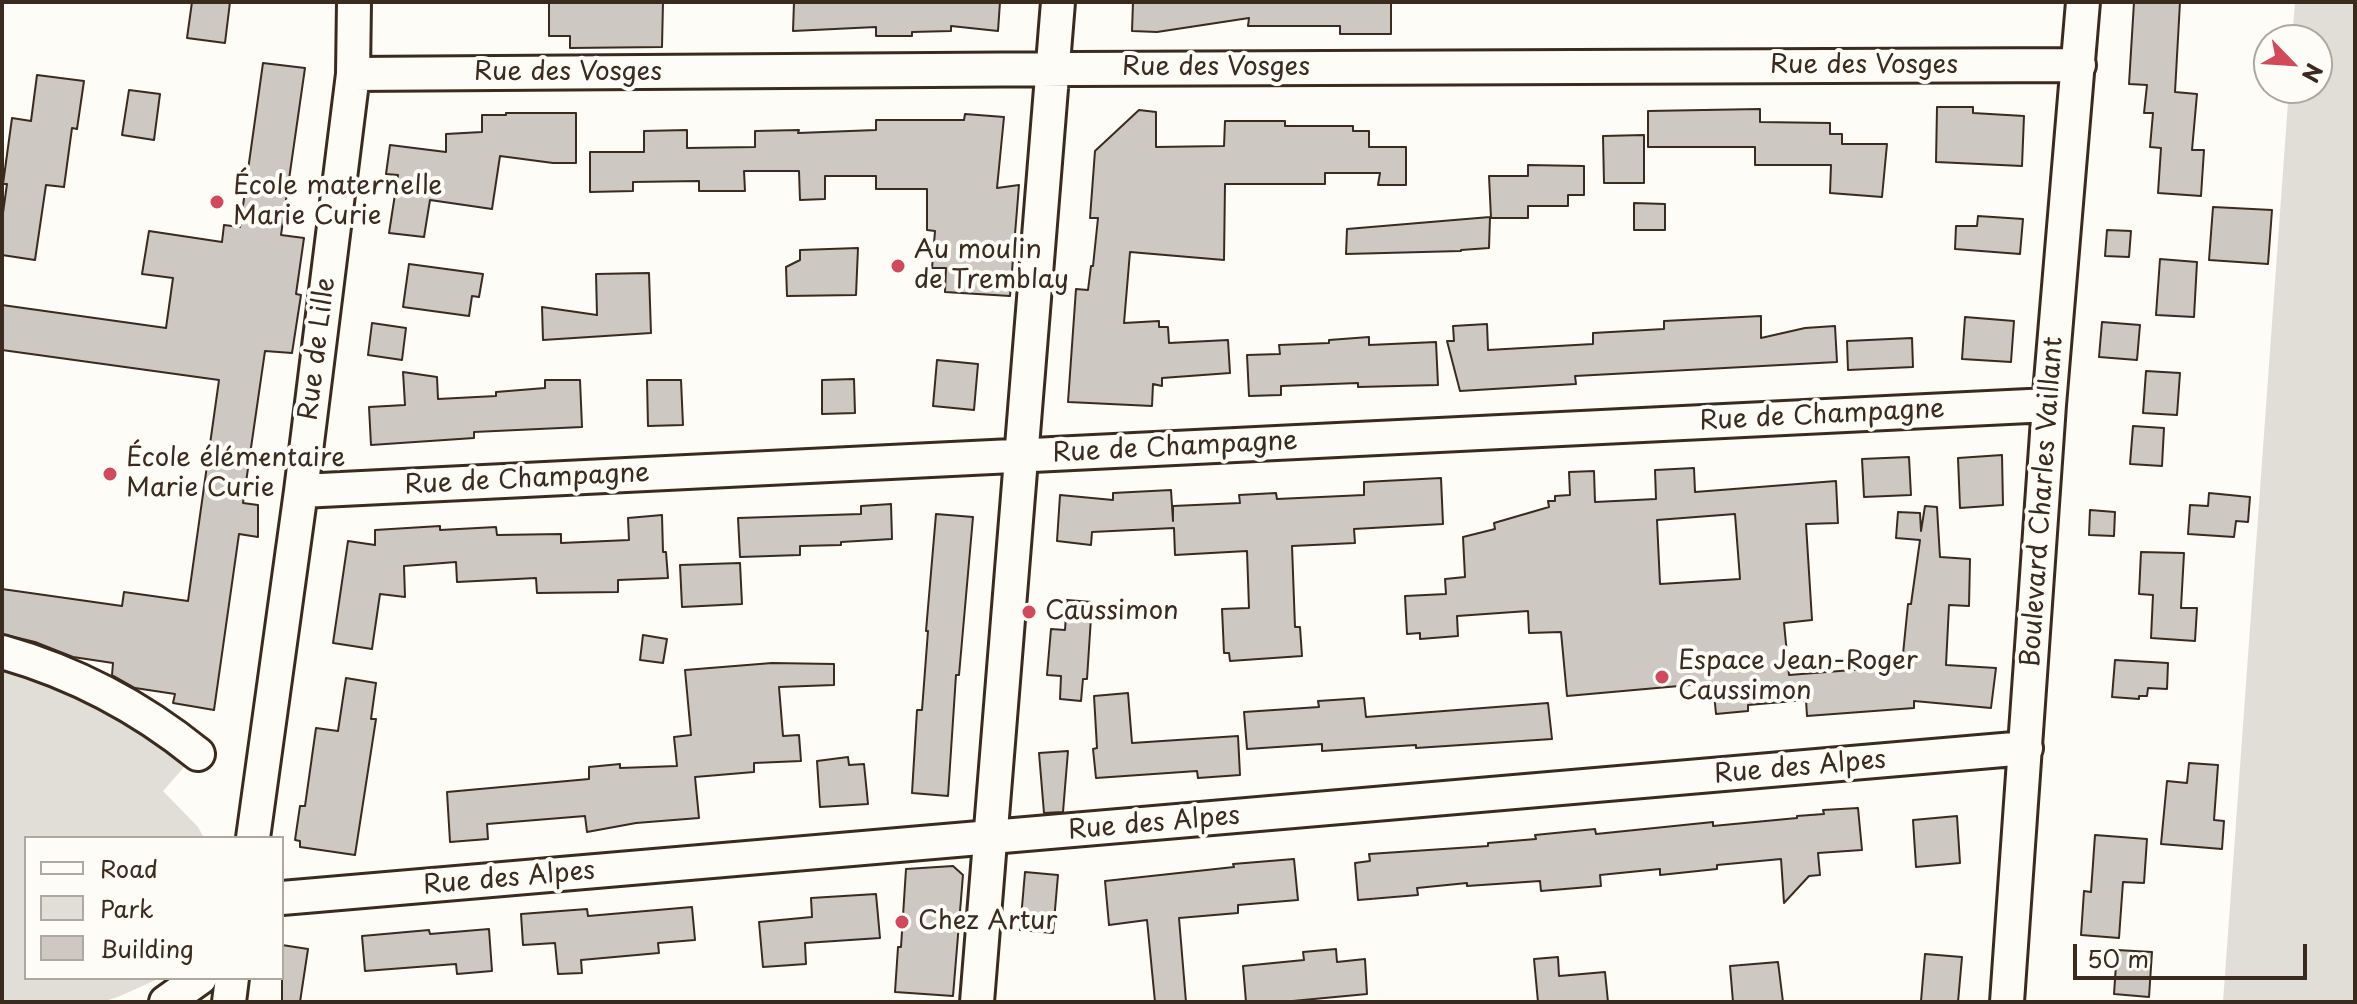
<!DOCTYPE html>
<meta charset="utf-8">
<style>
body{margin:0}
#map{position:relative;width:2357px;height:1004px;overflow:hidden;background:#fdfcf7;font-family:"Playpen Sans",sans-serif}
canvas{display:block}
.frame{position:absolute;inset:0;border:4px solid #3b2a1e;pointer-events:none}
.legend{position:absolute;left:24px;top:836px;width:260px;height:144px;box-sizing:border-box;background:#fdfcf7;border:2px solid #afa8a0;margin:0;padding:10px 14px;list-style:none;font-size:24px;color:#3b2a1e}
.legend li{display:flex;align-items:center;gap:16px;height:40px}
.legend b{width:40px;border:2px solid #afa8a0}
.north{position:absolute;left:2253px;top:24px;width:80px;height:80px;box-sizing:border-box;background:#fdfcf7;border:2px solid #afa8a0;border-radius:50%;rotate:115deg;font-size:22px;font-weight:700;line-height:32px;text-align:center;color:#3b2a1e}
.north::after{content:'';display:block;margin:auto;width:28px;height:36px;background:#d1495b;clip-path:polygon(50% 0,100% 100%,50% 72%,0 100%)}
.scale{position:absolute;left:2073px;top:944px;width:234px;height:36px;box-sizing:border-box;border:4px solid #3b2a1e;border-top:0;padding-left:10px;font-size:24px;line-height:28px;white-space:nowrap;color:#3b2a1e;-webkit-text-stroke:6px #fdfcf7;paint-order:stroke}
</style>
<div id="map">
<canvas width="2357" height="1004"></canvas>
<div class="frame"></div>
<ul class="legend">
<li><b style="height:10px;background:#fdfcf7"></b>Road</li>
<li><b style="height:22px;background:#e1ded7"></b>Park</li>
<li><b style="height:22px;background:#cdc8c2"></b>Building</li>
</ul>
<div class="north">N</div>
<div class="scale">50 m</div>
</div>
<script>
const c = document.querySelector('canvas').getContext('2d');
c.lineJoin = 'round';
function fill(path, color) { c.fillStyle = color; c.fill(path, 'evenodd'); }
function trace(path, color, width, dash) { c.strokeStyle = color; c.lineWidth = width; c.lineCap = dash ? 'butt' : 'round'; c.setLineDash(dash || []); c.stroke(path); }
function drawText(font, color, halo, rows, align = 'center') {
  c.font = font + ' "Playpen Sans",sans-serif'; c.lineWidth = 8; c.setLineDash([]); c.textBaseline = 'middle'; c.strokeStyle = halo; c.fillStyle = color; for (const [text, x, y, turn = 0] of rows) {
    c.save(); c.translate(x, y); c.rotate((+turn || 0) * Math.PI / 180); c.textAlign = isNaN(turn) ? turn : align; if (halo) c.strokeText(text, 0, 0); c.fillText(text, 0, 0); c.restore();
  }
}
fill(new Path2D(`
 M2295 2H2355V1002H2223L2289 88H2317V40H2292Z
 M2 659 50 676 193 757 163 791 198 827 204 838H26V978H160L118 997 102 1002H2Z`), '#e1ded7');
const building = new Path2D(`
 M192 2H230L225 43 187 38Z
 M549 2H663L662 47 570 48V36H549Z
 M794 2H1000L998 31 951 26V31L912 32V36H876V27L793 31Z
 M1133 2H1391V34H1340V26H1248L1249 18 1157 32 1132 31Z
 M2134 2H2180L2175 92 2197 94 2192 150H2204L2201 196 2158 193 2161 148 2150 147 2153 113H2144L2147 85 2129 84Z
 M263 63 305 68 281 235 304 238 296 294 301 295 292 353 265 351 243 503 258 505V537L239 534 214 710 173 703 175 694 135 688 112 675 113 663 73 657 35 642 2 634V589L122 606 124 592 188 601 219 380 2 350V305L166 328 173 278 142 274 149 231 222 242 224 225 240 227Z
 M37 75 84 81 77 129 72 128 64 187 46 185 35 260 2 255V220L7 184H3L12 118 31 121Z
 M129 90 160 94 154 140 122 135Z
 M1937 107H1973V113L2024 116 2022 166 1936 162Z
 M1760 109V122L1830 123V134H1842V144H1887L1882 197 1830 193 1831 165H1755V147H1648V111Z
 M1139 110 1156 112V147L1224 146 1225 121H1285V126H1353V131H1369V147H1406V185H1378L1380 173H1325V184H1225L1224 260 1130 252 1124 323 1159 321V327H1168L1169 343 1228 340 1230 373 1162 378V386L1153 384 1152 406 1068 402 1076 289 1088 290 1091 266H1093L1098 218H1090L1095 151Z
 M506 113H576V163H553L500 156 492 209 430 200 424 237 389 233 398 175 386 174 390 145 446 152V134L482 132V115H506Z
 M965 114 1004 117 997 188 1019 185 1010 296 945 292 946 268H932L935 231 927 230V189H876V176H825V199L800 200 799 171H744L745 191H699V181L633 182V191L590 192V152H644V131L687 130V148L755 147V131L799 130 798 133 876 130V120H964Z
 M1644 135V183H1604L1603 136Z
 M1528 165 1584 166V195H1568V206H1528V218H1491L1489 176H1528Z
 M1634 203 1665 204V230H1634Z
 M2213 207 2272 210 2268 264 2209 260Z
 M1978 216 2023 219 2020 254 1955 249 1956 226H1977Z
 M1490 217 1489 248 1461 250V251L1346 254 1347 229Z
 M2107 230 2131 231 2129 257 2105 256Z
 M858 248 856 295 787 296 786 267 800 260V250Z
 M2160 259 2197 262 2194 317 2156 315Z
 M409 264 483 274 479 297 472 296 469 316 403 307Z
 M649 273 651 333 543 340 542 307 597 315 596 274Z
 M1761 316V338L1805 328 1835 326 1837 362 1575 376 1576 384 1460 391 1447 341H1454L1453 326 1487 324 1488 350 1593 344V333L1664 329V321Z
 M1965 317 2014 321 2011 362 1962 359Z
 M2102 322 2140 325 2137 360 2099 357Z
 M372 323 406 328 402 360 368 355Z
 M1369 337V345L1436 342 1438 385 1358 387V383L1281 386V395L1249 396 1247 355 1280 354 1279 345 1329 343V340Z
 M1912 338 1913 367 1848 370 1847 341Z
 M937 360 978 364 974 410 933 406Z
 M2146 371 2180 373 2177 415 2143 413Z
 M403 372 437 377 438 399 496 396V392L545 388V380H580L582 427 474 432V438L371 445 369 407 405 405Z
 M854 379 855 413 822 414V380Z
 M647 380H681L683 425 648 426Z
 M2133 426 2164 428 2162 466 2130 464Z
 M2002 455 2003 505 1960 508 1958 458Z
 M1909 457 1911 495 1864 497 1862 459Z
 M1694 468 1695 492 1836 481 1838 523 1806 524 1812 620 1784 623 1789 675 1865 669V666L1902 664 1908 604H1911L1920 540 1896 538 1898 512 1920 513 1921 531 1925 506 1937 507 1940 557 1970 559 1969 606 1949 605 1946 665 1996 668 1991 708 1914 701V708L1807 716 1806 700 1748 705V711L1716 714 1713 683 1567 696 1561 632 1529 633 1528 611 1457 616 1458 636 1420 639V633L1407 634 1405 596 1446 594 1445 579 1465 577 1463 537 1495 529 1494 523 1549 507 1548 501H1555V496L1570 495 1569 472 1594 471 1595 502 1656 499 1655 470ZM1735 514 1740 579 1660 584 1657 520Z
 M1441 478 1443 524 1354 529 1355 543 1292 546 1295 627H1300L1302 656 1230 661 1229 653H1224L1222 609 1249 608 1247 551 1175 555 1174 528 1092 532 1091 545 1057 541 1060 495 1113 500V493L1171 490 1173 521V506L1240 503 1239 495 1276 493 1277 499 1364 495V482Z
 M2209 493 2250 497 2248 522 2236 521 2234 537 2188 534 2190 505 2208 506Z
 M891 504 892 539 841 542V545L800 546V555L740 557 738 518 861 514V506Z
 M2090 510 2115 512 2114 536 2089 535Z
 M936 514 973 517 959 675H956L948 796 912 793 917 710H922L928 631H926Z
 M662 515 663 552H666L668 578 618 580V592L537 593 536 578 457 582 456 562 404 566 405 597 380 594 372 649 333 643 348 541 375 545V530L440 526V530L496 527 497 535 561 534V543L629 540 628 518Z
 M2141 552 2184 553 2181 608H2197L2195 641 2151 638 2153 595 2139 594Z
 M740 563 742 604 682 607 680 565Z
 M1067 600 1092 602 1087 679H1083L1081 701 1060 699 1061 676 1047 675 1051 629 1065 630Z
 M643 635 667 639 663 663 640 660Z
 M2115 660 2168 663 2167 689 2148 688 2147 696H2139V699L2112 697Z
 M772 663 834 664V685L779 687 783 736 799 735 801 761 754 763V772L695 777 699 818 636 823 587 832 585 816 487 824 488 839 450 842 447 792 589 779V767L620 764V768L677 766 674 737 691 735 685 670Z
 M346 678 376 683 371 719H376L355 855 300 847V841L295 840 300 806H305L316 728 338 731Z
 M1128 693 1132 743 1238 736 1240 775 1198 778 1197 771 1096 778 1093 749 1097 748 1094 696Z
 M1364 698 1366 717 1548 703 1552 739 1416 748V745L1322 751V744L1247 749 1244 712 1319 707 1318 701Z
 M1068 751 1063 812 1044 813 1039 753Z
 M848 757 849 765 864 764 868 804 820 807 817 761Z
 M2189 763 2218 765 2214 820 2224 821 2222 849 2161 844 2167 781 2187 783Z
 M1858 808 1862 850 1818 853 1820 875 1809 876 1784 903 1781 859 1717 865V869L1660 875V869L1600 875 1601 886 1541 891 1540 881 1467 886V883L1417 888 1418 895 1358 900 1355 863 1370 861 1369 854 1488 846V843L1536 839 1535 835 1595 829 1596 834 1713 822V826L1797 818V816L1824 814 1823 810Z
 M1957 816 1960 863 1916 867 1913 820Z
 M2095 835 2147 839 2144 883 2123 882 2119 938 2081 935 2084 891 2091 892Z
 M1294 859 1298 900 1238 905V913L1179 918 1186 1002H1155L1147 920 1109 925 1105 881 1234 867 1233 864Z
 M953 866 963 875 953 996 895 992 898 947H901L906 869Z
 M1025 872 1058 875 1053 933 1020 930Z
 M876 894 880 938 805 943 806 964 763 967 759 922 812 917 811 898Z
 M692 907 695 940 658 943 659 953 581 960 582 973 558 974 555 943 523 945 521 914 587 909 588 916Z
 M489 929 492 971 457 974 456 964 365 971 362 936 429 930 430 934Z
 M282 945 308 949 300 1002H282Z
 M1336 949 1337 962 1365 959 1367 994 1282 1002H1246L1243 966 1304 960 1303 952Z
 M2117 950 2152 952 2149 997 2114 994Z
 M1925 954 1962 957 1958 1002 1921 1001Z
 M1558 957 1559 976 1605 972 1608 1002H1538L1534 959Z
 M1778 962 1783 1002H1733L1730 966Z`);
fill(building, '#cdc8c2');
trace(building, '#3b2a1e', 2);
const street = new Path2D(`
 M353 74 1075 69 2079 65
 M301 491 2049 405
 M2 652C73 672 140 707 198 754
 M253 838 301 491 353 74 354 2
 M282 898 2026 748
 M166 1002 200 978
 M229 1002 232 978
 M977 1002 1058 2
 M2007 1002 2049 405 2083 2`);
trace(street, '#3b2a1e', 38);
trace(street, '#fdfcf7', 32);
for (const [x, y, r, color] of [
 [217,202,8,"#d1495b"],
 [898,266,8,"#d1495b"],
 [110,474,8,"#d1495b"],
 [1029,612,8,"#d1495b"],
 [1662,677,8,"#d1495b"],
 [902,922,8,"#d1495b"]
]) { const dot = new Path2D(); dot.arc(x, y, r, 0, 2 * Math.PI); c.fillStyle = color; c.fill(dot); trace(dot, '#fdfcf7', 3); }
drawText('26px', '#3b2a1e', '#fdfcf7', [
 ["Rue des Vosges",1864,66],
 ["Rue des Vosges",1216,68],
 ["Rue des Vosges",568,73],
 ["Rue de Lille",318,349,-83],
 ["Rue de Champagne",1822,416,-3],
 ["Rue de Champagne",1175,448,-3],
 ["Rue de Champagne",527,480,-3],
 ["Boulevard Charles Vaillant",2043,502,-86],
 ["Rue des Alpes",1800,768,-5],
 ["Rue des Alpes",1154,824,-5],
 ["Rue des Alpes",509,879,-5]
]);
drawText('26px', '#3b2a1e', '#fdfcf7', [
 ["École maternelle",233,187],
 ["Marie Curie",233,217],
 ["Au moulin",914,251],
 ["de Tremblay",914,281],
 ["École élémentaire",126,459],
 ["Marie Curie",126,489],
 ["Caussimon",1045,612],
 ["Espace Jean-Roger",1678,662],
 ["Caussimon",1678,692],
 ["Chez Artur",918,922]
], 'left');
</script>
